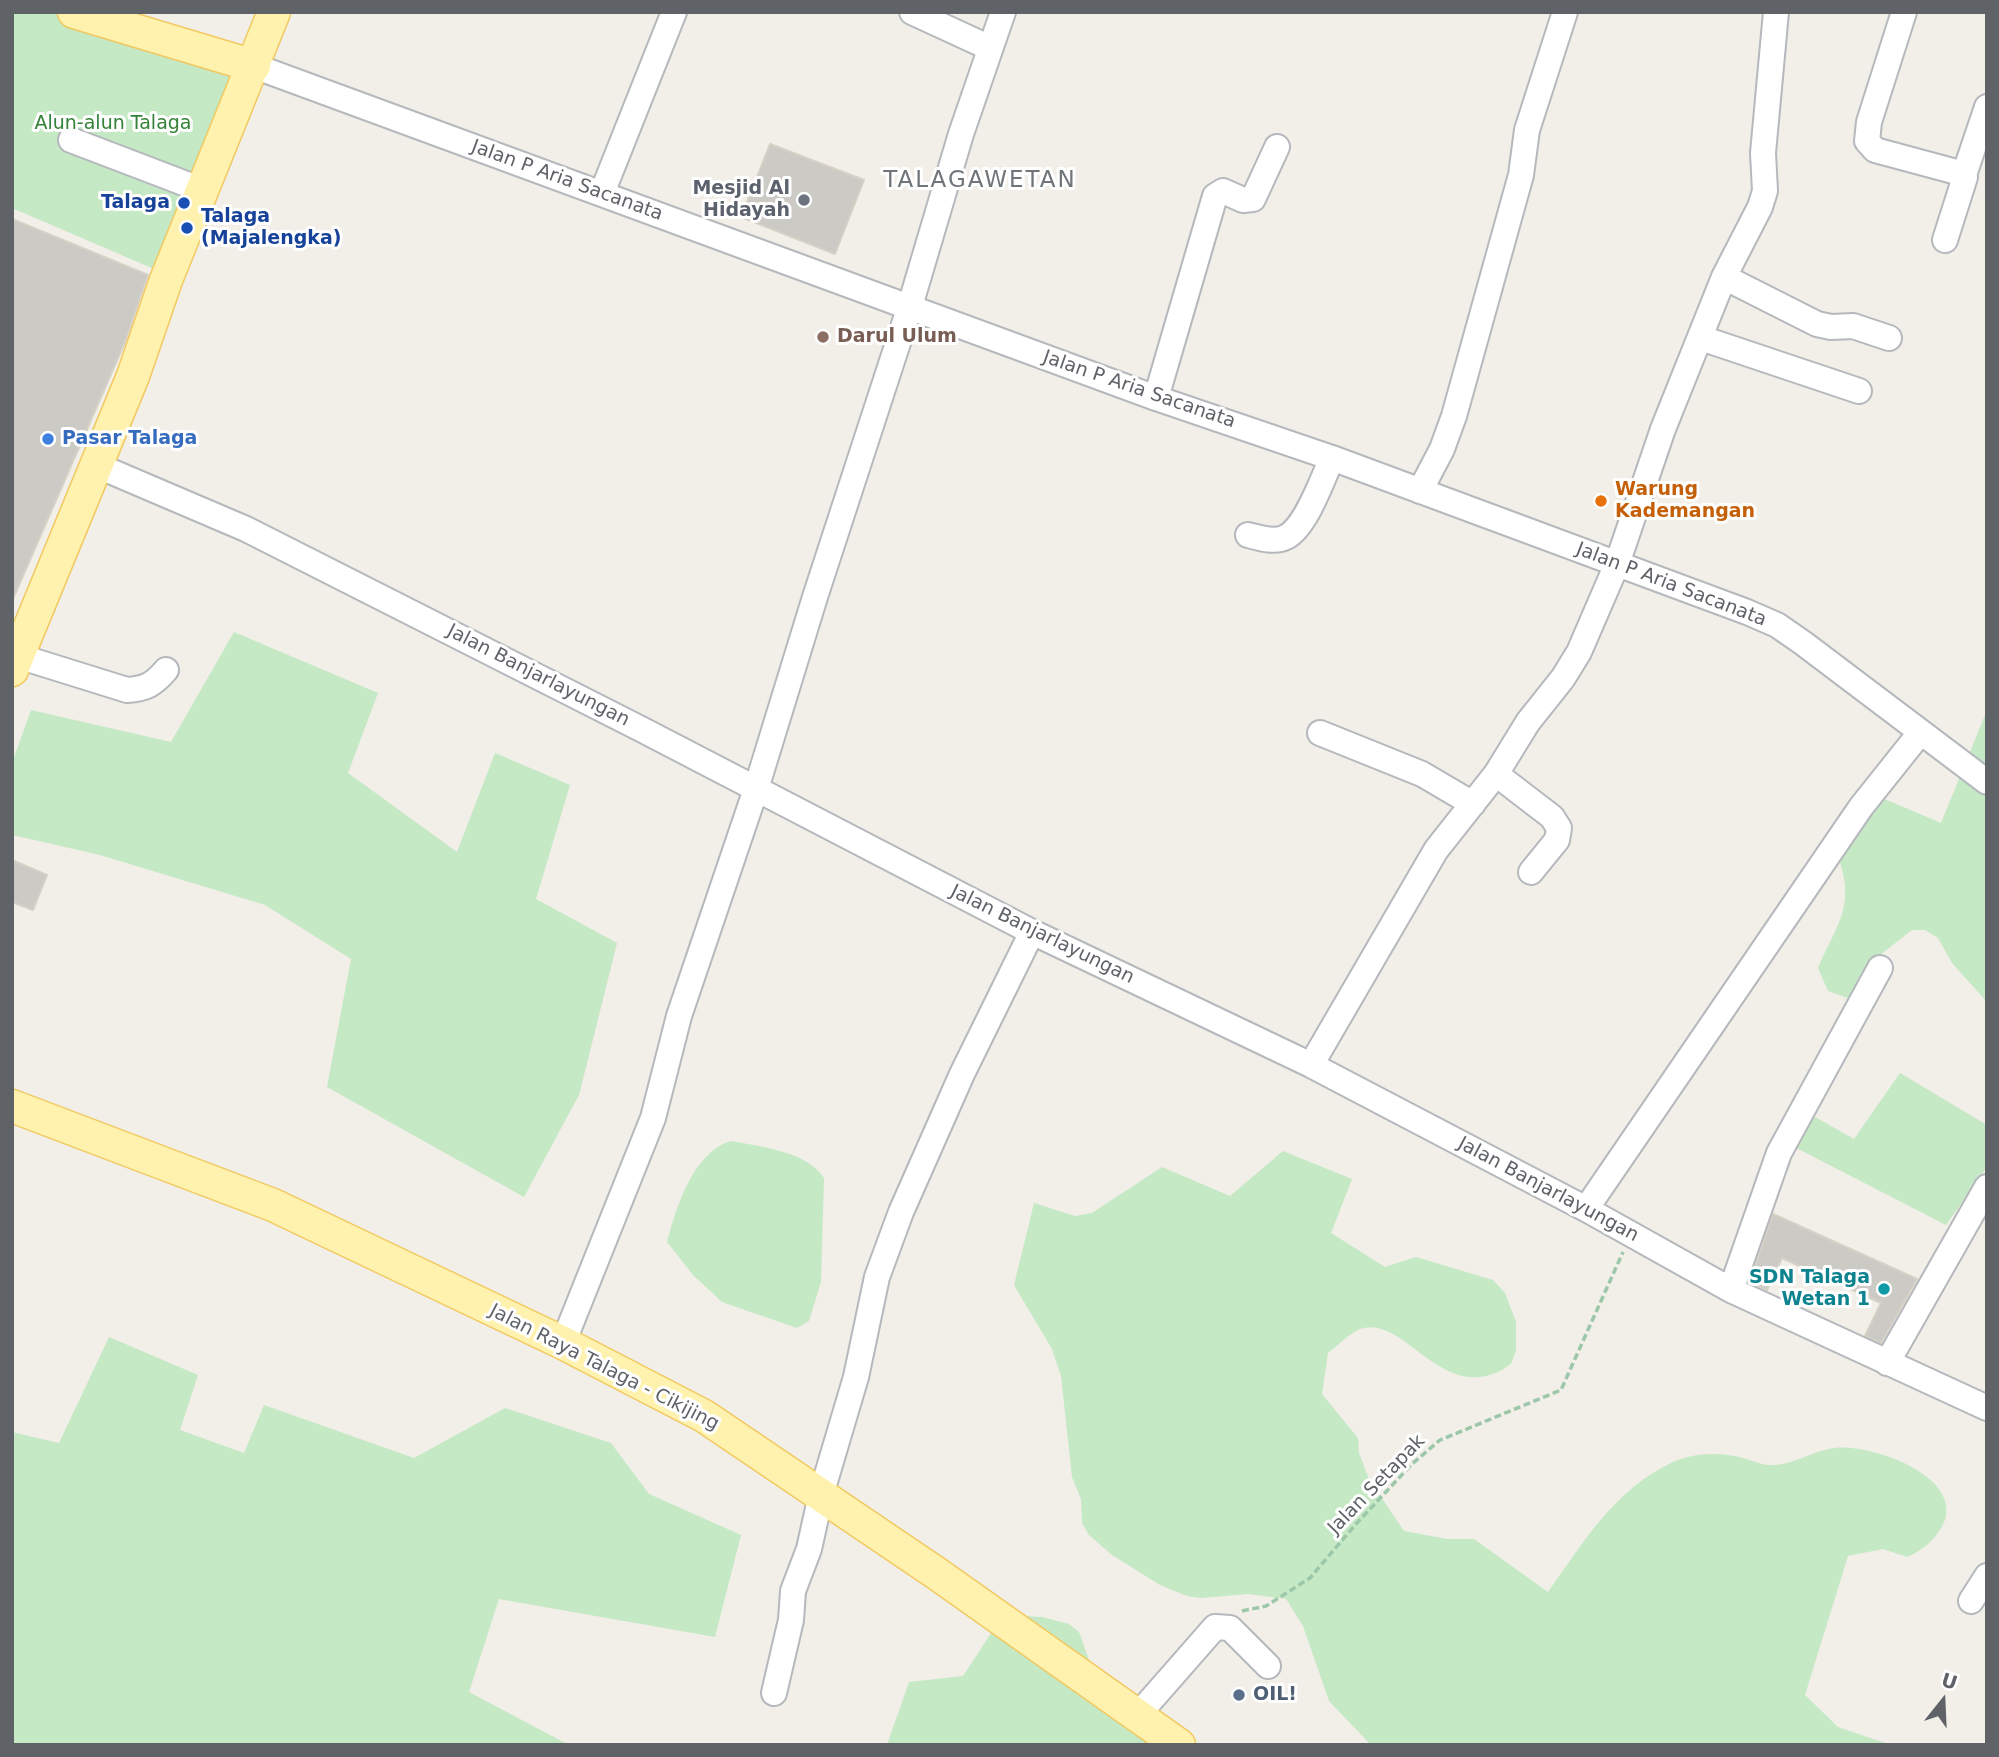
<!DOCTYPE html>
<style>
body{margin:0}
#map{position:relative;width:1999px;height:1757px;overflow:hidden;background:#f1efe8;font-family:"DejaVu Sans",sans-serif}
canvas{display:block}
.frame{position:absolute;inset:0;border:14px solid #5f6368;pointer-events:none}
.north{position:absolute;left:1908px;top:1666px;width:70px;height:70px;-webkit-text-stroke:5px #fff;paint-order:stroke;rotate:18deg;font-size:19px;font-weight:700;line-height:28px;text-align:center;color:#5f6368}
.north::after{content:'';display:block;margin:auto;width:24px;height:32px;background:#5f6368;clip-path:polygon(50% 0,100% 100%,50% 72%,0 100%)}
</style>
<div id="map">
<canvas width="1999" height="1757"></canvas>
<div class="frame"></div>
<div class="north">U</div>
</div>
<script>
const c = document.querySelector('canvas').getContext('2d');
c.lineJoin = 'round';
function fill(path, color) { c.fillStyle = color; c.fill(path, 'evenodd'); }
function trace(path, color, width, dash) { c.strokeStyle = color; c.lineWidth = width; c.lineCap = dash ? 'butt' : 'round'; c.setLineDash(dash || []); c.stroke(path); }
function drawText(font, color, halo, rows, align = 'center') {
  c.font = font + ' "DejaVu Sans",sans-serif'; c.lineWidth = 6; c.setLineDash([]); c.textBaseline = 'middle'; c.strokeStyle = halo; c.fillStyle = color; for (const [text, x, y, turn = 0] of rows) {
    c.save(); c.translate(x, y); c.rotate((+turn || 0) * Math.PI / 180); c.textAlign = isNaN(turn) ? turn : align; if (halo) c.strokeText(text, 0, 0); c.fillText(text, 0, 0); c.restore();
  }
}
fill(new Path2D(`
 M12 12H101L249 70 154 269 12 208Z
 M234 632 378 693 348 773 457 852 495 753 570 785 536 899 617 943 579 1095 524 1197 327 1087 351 959 265 905 100 855 12 835V763L31 710 171 742Z
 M1985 715 1987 1002 1952 963 1938 938 1925 930H1912L1880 955 1871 981 1853 1000 1828 991 1818 968C1839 920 1856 906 1837 853L1861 789 1941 823Z
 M1900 1073 1987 1125V1167L1946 1225 1775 1137 1792 1104 1854 1139Z
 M731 1141C761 1147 807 1151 824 1178L821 1282 809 1321 797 1328 722 1302 693 1275 667 1242C676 1208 693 1152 731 1141Z
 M1283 1151 1352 1179 1331 1233 1385 1267 1416 1257 1493 1280 1505 1293 1516 1322V1351L1511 1364C1446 1411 1408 1318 1364 1328 1352 1330 1338 1346 1328 1353L1322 1394 1358 1438 1359 1453 1369 1479 1404 1531 1447 1539H1474L1548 1592C1584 1542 1613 1491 1671 1463 1693 1452 1720 1452 1743 1458 1753 1461 1764 1466 1774 1465 1796 1464 1814 1450 1835 1448 1868 1444 1954 1472 1946 1516 1942 1534 1923 1551 1907 1557L1883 1549 1848 1556 1805 1695 1838 1727 1891 1745H1371L1329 1701 1303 1626 1286 1599 1248 1594 1201 1598 1187 1596 1160 1585 1112 1555 1089 1535 1082 1523 1081 1499 1072 1477 1061 1376 1052 1349 1014 1285 1034 1203 1075 1216 1092 1213 1162 1167 1230 1196Z
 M109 1337 198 1375 180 1430 244 1453 264 1405 414 1458 505 1408 611 1443 649 1494 741 1535 715 1637 499 1599 469 1692 569 1745H12V1432L59 1443Z
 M1003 1615 1042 1617 1069 1624 1079 1632 1101 1693 1169 1745H887L909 1682 963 1676Z`), '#c5e8c5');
const building = new Path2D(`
 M770 144 864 180 835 254 741 217Z
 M12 219 148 275 125 342 12 601Z
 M12 860 47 875 33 910 12 902Z
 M1773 1214 1917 1279 1881 1343 1865 1336 1881 1303 1782 1258 1767 1290 1750 1282Z`);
fill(building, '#cccac5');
trace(building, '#d6d1c6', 2);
const minor = new Path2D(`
 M912 12 990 48
 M1904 12 1869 122 1867 141 1875 150 1964 174 1965 177 1945 240
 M254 66 1156 398 1332 458 1747 612 1777 625 1803 643 1987 782
 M71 140 202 190
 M1964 175 1987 107
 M602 193 674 12
 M1724 277 1817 324 1831 327 1853 326 1889 338
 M1701 338 1859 391
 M1156 398 1215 196 1223 191 1243 200 1253 199 1277 147
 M96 465 246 529 639 728 1032 932 1311 1065 1586 1209 1731 1290 1987 1408
 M1420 491 1442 449 1454 416 1521 175 1527 130 1565 12
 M1248 535C1259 538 1275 543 1286 537 1306 527 1323 478 1332 458
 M18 656 127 690C146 689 154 684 166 670
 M1320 733 1422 774 1473 804
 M1496 774 1552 817 1559 828 1557 840 1531 872
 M1311 1065 1436 850 1496 774 1528 722 1563 678 1579 652 1617 564 1663 429 1724 277 1760 207 1765 191 1763 153 1776 12
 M1586 1209 1861 807 1920 733
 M1731 1290 1779 1153 1880 968
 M563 1343 653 1118 679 1016 756 789 815 597 910 306 961 134 1003 12
 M1887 1363 1987 1187
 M1971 1601 1987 1576
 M774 1693 791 1620 793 1591 809 1549 821 1495 856 1377 877 1277 901 1212 962 1074 1032 932
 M1137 1716 1215 1627 1230 1628 1268 1666`);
const major = new Path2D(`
 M74 12 254 66
 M12 670 133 376 166 280 274 12
 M12 1106 273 1205 563 1343 704 1416 936 1573 1179 1745`);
trace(minor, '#b5b8bc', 28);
trace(major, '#f2c960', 35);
trace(new Path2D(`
 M1242 1611 1266 1606 1310 1578 1356 1524 1412 1464 1440 1440 1561 1390 1623 1252`), '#9cc7a9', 3.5, [7, 3.5]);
trace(minor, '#fff', 24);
trace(major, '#fff2af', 32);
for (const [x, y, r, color] of [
 [804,200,7,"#6b7280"],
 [184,203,7,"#1a4fb4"],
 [187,228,7,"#1a4fb4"],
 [823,337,7,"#8d6e63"],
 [48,439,7,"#3f7fe0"],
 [1601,501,7,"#e8710a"],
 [1884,1289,7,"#0f9aa8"],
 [1239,1695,7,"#5c6f8a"]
]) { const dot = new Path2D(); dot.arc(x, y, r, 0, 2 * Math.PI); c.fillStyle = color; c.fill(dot); trace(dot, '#fff', 2.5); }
drawText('19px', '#348238', '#fff', [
 ["Alun-alun Talaga",113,124]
]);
drawText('19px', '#5f6368', '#fff', [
 ["Jalan P Aria Sacanata",567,181,20],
 ["Jalan P Aria Sacanata",1139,390,19],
 ["Jalan P Aria Sacanata",1671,585,21],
 ["Jalan Banjarlayungan",538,676,27],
 ["Jalan Banjarlayungan",1042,935,26],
 ["Jalan Banjarlayungan",1548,1190,28],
 ["Jalan Raya Talaga - Cikijing",604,1368,27],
 ["Jalan Setapak",1377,1485,-46]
]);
drawText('bold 19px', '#5b616d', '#fff', [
 ["Mesjid Al",790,189],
 ["Hidayah",790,211]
], 'right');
drawText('bold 19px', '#164399', '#fff', [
 ["Talaga",170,203],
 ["Talaga",201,217,"left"],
 ["(Majalengka)",201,239,"left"]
], 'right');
drawText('bold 19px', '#785e54', '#fff', [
 ["Darul Ulum",837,337]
], 'left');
drawText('bold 19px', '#366cbe', '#fff', [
 ["Pasar Talaga",62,439]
], 'left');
drawText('bold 19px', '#c56008', '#fff', [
 ["Warung",1615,490],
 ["Kademangan",1615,512]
], 'left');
drawText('bold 19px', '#0d838f', '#fff', [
 ["SDN Talaga",1870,1278],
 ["Wetan 1",1870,1300]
], 'right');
drawText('bold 19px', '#4e5e75', '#fff', [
 ["OIL!",1253,1695]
], 'left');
c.letterSpacing = '2px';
drawText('23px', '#70757a', '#fff', [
 ["TALAGAWETAN",980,181]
]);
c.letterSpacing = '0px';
</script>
